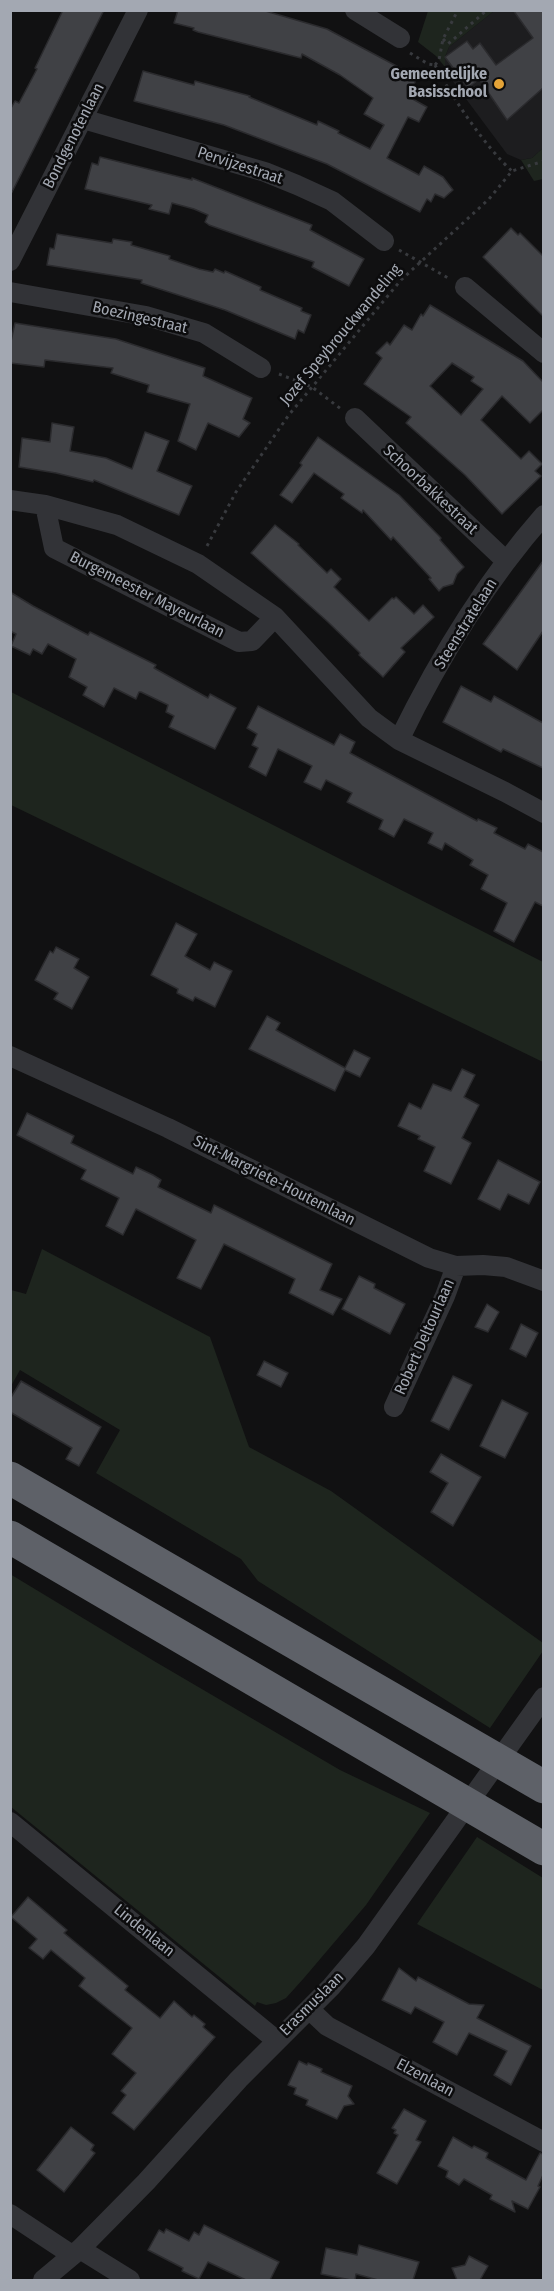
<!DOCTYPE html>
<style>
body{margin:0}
#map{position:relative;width:554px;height:2291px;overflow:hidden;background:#111112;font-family:"Fira Sans Condensed",sans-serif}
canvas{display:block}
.frame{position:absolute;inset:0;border:12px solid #a3a8b2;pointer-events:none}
</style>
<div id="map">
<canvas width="554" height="2291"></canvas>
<div class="frame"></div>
</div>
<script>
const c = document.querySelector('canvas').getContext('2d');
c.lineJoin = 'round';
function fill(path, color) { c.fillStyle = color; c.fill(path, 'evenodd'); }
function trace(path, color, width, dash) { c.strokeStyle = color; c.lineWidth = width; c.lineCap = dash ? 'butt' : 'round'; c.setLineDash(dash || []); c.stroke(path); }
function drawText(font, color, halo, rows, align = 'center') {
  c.font = font + ' "Fira Sans Condensed",sans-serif'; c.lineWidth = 5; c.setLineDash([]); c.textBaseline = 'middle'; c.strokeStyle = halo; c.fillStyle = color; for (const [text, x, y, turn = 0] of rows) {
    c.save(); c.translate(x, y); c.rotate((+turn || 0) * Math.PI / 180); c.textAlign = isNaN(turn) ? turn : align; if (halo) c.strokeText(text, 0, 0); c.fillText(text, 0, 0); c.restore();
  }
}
fill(new Path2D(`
 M494 11H543V148L532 158 521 160 507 154 449 76 445 67V57L449 47Z`), '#1d1d1f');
fill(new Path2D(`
 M428 11H494L449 47 445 57V67L436 56 418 42Z
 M543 148V179L534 181 521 160 532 158Z
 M11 692 543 962V1062L11 805Z
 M42 1249 210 1337 249 1447 331 1491 543 1643V1651L490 1728 258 1581 241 1559 96 1473 120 1430 20 1370 11 1386V1290L26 1294Z
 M10 1574 154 1661 340 1770 430 1813 366 1905 304 1978 286 1998 276 2003 266 2005 257 2002 255 2006 11 1807Z
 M477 1837 543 1878V1990L417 1924Z`), '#1e251e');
const building = new Path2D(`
 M63 10H104L10 196V110L15 101 19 103 37 69 35 68Z
 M178 10H262L327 29 417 77 409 97 427 107 419 122 408 117 387 158 419 175 424 166 443 177 453 190 444 198 435 194 431 202 427 199 420 212 327 164 224 125 134 101 143 71 194 85 195 81 250 96 249 97 317 125 318 121 339 131 338 133 370 149 384 125 364 114 373 98 340 75 302 54 301 58 198 32 193 30 194 28 174 23Z
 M513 10H543V88L507 120 479 79 468 88 445 57 467 41 473 49 480 43 496 65 533 38Z
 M100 157 192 180V178L312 225 310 230 364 259 349 286 312 267 314 262 209 225 205 222 208 215 194 209 172 203 169 214 149 209 152 205 85 189 92 163 98 165Z
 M511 228 518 235 520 233 543 256V316L483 257Z
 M57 234 112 243 113 239 132 242 131 245 170 256 169 259 199 269 213 272 215 269 224 273 225 271 261 287 260 290 302 308 301 311 311 315 304 333 298 330 295 339 225 310 141 283 142 280 47 265 50 248 54 249Z
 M430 305 523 361 543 382V410L530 423 502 396 481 420 521 459 529 451 542 464 535 471 541 476 502 514 465 475 406 423 411 417 364 384 382 358 376 353 387 342 390 345 404 325 412 330 421 314 423 316ZM452 363 474 377 471 381 483 389 461 415 430 386Z
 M15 323 116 339 205 368 203 376 252 398 243 419 250 423 239 437 208 423 196 450 178 441 190 404 147 392 149 385 111 373 113 368 45 360 44 367 10 363V346Z
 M52 423 74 427 70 451 106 458 132 469 145 432 169 441 157 471 192 486 179 515 94 480 93 482 56 473 19 467 22 438 50 442Z
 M318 437 399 495 441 538 440 540 464 567 457 574 453 584 443 587 439 591 429 579 431 578 393 537 391 540 363 510 362 513 341 498 344 494 314 473 292 503 280 495 302 465 300 463Z
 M275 525 299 544 298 545 327 573 331 569 341 579 334 587 369 621 392 598 394 599 396 597 414 614 423 605 434 617 401 648 405 652 383 677 359 655 360 653 328 622 251 553Z
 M543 561V631L517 670 483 644Z
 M10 592 33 606 88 635 90 632 156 665 154 668 208 698 210 694 236 708 215 749 169 727 174 716 166 712 168 705 141 692H139L136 699 114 688 104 707 83 695 87 687 69 677 76 659 48 644 42 654 33 649 30 655 11 646 16 634 10 631Z
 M461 686 491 702 494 696 543 723V768L503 749 501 752 443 722Z
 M258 706 334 745 340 734 355 742 350 753 477 821 478 819 497 828 494 833 525 849 528 844 543 852V906L535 902 514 942 494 931 507 903 481 889 488 875 470 865 473 860 445 843 442 850 428 843 433 833 404 819 394 837 379 829 383 820 347 802 352 793 326 780 321 790 304 782 312 766 278 749 266 776 249 767 258 748 252 745 257 734 247 728Z
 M176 923 197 934 185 956 210 970 214 962 232 971 215 1007 195 997 193 1001 177 993 178 989 151 975Z
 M56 947 79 959 74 968 89 977 72 1009 54 999 58 993 35 980 50 951 53 953Z
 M267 1016 280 1023 276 1030 345 1068 354 1050 370 1058 360 1077 345 1070 335 1091 249 1049Z
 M462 1069 475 1075 464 1097 479 1105 462 1138 471 1143 451 1184 424 1171 435 1147 418 1139 420 1136 398 1126 409 1103 421 1109 433 1084 451 1091Z
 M27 1113 74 1136 71 1143 133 1174 136 1167 153 1175 161 1180 158 1187 211 1213 214 1205 332 1264 320 1290 342 1299 333 1315 289 1293 295 1279 224 1244 201 1289 177 1278 196 1240 136 1209 123 1235 106 1226 119 1198 81 1179 86 1170 17 1135Z
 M498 1160 540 1182 529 1204 508 1194 500 1210 478 1199Z
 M359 1276 375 1284 374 1288 405 1304 390 1334 342 1309Z
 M487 1304 499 1312 488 1332 475 1327Z
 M521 1324 538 1333 526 1357 510 1349Z
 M264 1361 288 1373 281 1387 257 1375Z
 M453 1376 472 1385 449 1430 431 1421Z
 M21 1381 101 1427 79 1466 66 1459 72 1448 10 1412V1399Z
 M502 1400 528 1413 505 1458 480 1446Z
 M441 1454 481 1477 453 1526 431 1512 448 1483 430 1472Z
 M28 1897 67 1930 64 1933 128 1986 125 1990 160 2018 174 2001 192 2017 194 2015 205 2024 203 2027 215 2037 134 2130 112 2113 126 2095 121 2091 136 2073 112 2054 132 2028 79 1986 85 1978 51 1950 43 1959 29 1948 37 1939 11 1917Z
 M399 1968 416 1981 418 1977 469 2004 484 2005 477 2018 531 2046 511 2085 494 2075 507 2051 469 2033 457 2055 433 2042 444 2022 415 2007 411 2014 382 2000Z
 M299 2061 307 2065 308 2063 322 2069 321 2072 352 2086 348 2096 354 2104 344 2106 337 2119 306 2105 308 2100 294 2094 296 2088 288 2085Z
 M404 2109 426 2121 416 2140 421 2142 397 2184 377 2173 398 2135 394 2133 396 2130 392 2128Z
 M71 2127 94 2145 91 2150 95 2153 64 2192 37 2170Z
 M453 2137 472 2148 474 2146 488 2153 486 2158 526 2180 540 2153 543 2154V2175L538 2186 540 2187 528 2209 512 2201 515 2212 490 2199 492 2195 464 2179 459 2185 446 2177 448 2171 438 2166Z
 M204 2225 279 2262 270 2280H246L208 2262 199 2279 182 2271 183 2268 148 2250 159 2230 164 2233 166 2229 189 2241 194 2232 199 2235Z
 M359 2245 419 2262 413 2280H378L356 2274 355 2280H351L321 2274 326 2248 357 2255Z
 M469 2256 488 2266 480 2280H457L452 2268 465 2265Z`);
fill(building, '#404145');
trace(building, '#2b2b2e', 1.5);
trace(new Path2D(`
 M443 39 448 44 487 10
 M410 53 428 64 435 65
 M435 65C451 96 487 149 512 171
 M435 65 439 60 443 39 458 10
 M399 250 450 279
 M279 374 312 387 341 409
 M207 546 236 492 288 416 401 280 489 199 512 171 544 161`), '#383a3e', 3, [3, 4.5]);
trace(new Path2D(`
 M355 10 400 38
 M83 119 265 172 297 185 332 201 384 241
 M10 261 138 10
 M465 287 544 353
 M10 292 146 316 204 333 261 368
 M355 418 506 561
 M10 500 45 505 117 525 198 564 275 617 369 718 399 740 505 792 544 813
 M45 505 54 548 239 642 252 641 275 617
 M399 740C438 660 485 582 544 515
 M10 1056 168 1128 429 1258 456 1266 483 1265 506 1267 544 1281
 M394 1407 445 1296 456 1266
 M10 1822 276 2040
 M309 2009 327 2026 544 2142
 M10 2214 72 2255
 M80 2249 130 2280
 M43 2280 80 2249 146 2182 239 2079 331 1987 366 1946 544 1697`), '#323337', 20);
trace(new Path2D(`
 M10 1478 544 1787
 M10 1537 544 1849`), '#5e6168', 33);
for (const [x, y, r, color] of [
 [499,84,6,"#e4a337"]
]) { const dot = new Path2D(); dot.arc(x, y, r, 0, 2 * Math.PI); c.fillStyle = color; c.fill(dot); trace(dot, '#0c0c0d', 2); }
drawText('bold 16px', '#a3a8b2', '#0c0c0d', [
 ["Gemeentelijke",487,75],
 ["Basisschool",487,93]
], 'right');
drawText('16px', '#a3a8b2', '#0c0c0d', [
 ["Bondgenotenlaan",74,136,-63],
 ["Pervijzestraat",240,166,18],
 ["Boezingestraat",140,318,13],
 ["Jozef Speybrouckwandeling",341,335,-50],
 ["Schoorbakkestraat",430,490,43],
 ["Burgemeester Mayeurlaan",147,595,27],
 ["Steenstratelaan",466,624,-58],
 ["Sint-Margriete-Houtemlaan",274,1181,27],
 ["Robert Deltourlaan",425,1337,-66],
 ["Lindenlaan",144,1931,39],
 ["Erasmuslaan",312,2004,-45],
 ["Elzenlaan",425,2078,28]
]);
</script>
